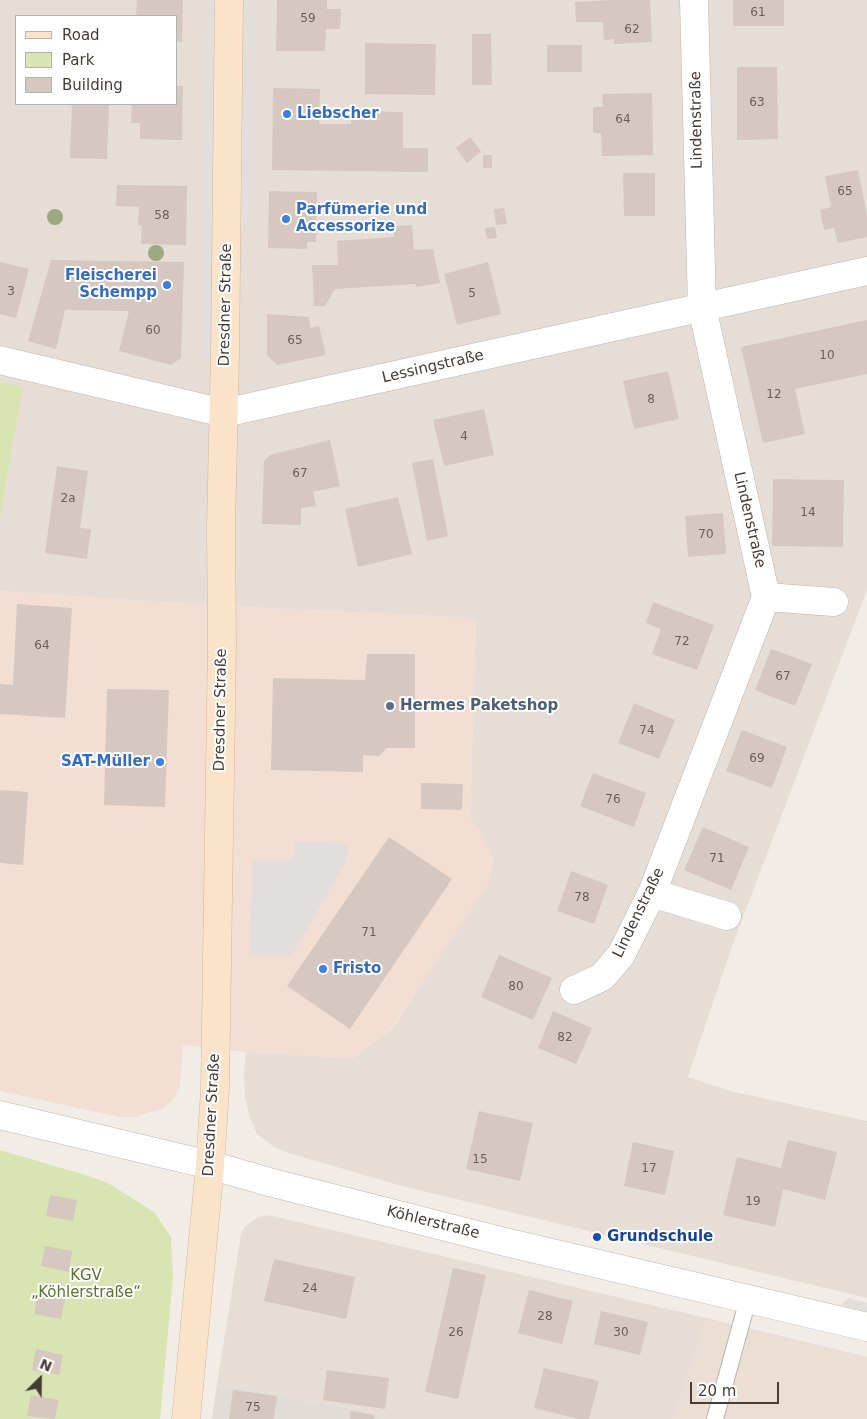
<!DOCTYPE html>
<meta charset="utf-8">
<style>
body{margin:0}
#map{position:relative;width:867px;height:1419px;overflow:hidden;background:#f2ece7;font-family:"DejaVu Sans",sans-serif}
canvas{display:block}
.legend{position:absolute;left:15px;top:15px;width:162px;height:90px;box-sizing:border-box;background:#fff;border:1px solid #b5b1af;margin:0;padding:6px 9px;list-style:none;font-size:15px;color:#453c37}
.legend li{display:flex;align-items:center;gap:10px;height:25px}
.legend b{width:25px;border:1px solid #b5b1af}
.north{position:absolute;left:15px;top:1354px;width:50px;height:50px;-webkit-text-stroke:4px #fff;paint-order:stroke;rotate:23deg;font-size:14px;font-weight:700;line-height:20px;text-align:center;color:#453c37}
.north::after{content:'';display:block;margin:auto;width:18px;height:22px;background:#453c37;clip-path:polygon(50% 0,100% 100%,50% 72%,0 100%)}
.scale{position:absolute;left:690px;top:1382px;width:89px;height:22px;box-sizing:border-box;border:2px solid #453c37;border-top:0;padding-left:6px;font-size:15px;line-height:18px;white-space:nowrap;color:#453c37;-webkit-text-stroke:4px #fff;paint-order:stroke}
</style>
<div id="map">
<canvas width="867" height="1419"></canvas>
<ul class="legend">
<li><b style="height:6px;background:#fbe3c9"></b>Road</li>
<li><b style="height:14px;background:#d9e4b3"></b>Park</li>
<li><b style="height:14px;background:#d6c8c0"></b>Building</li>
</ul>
<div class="north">N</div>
<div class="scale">20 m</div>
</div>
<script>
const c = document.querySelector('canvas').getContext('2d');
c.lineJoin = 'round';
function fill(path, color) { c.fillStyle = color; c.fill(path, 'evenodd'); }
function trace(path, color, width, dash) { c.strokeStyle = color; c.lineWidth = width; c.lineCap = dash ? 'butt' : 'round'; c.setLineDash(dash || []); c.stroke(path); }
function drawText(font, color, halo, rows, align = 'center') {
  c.font = font + ' "DejaVu Sans",sans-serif'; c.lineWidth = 4; c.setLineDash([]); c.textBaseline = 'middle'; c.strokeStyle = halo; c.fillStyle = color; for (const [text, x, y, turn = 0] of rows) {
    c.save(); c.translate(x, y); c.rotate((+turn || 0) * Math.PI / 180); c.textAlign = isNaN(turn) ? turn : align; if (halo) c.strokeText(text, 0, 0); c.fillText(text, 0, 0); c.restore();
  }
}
fill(new Path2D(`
 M0 0H867V590L731 949 688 1077 730 1091 867 1121V1298L402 1186 292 1154 274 1147 257 1134 250 1118 245 1097 244 1075 246 1052 353 1058 393 1028 414 995 483 835 470 819 476 618 202 605 0 591V519L23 387 0 381ZM16 16H176V104H16Z
 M268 1215 706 1318 867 1357V1419H380V1414L217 1384 241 1234 245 1226 257 1218Z`), '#e6ddd6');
fill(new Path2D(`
 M0 591 202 605 476 618 470 819 483 835 494 860 488 884 392 1028 353 1058 246 1052 183 1045 180 1086 174 1099 162 1109 134 1117H119L0 1091Z`), '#f3ded4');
fill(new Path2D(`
 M217 1384 380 1414V1419H212Z`), '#e2dcd9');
fill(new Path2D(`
 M706 1318 867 1357V1419H672Z`), '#ebded2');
fill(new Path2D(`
 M0 381 23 387 0 519Z
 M0 1150 82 1174 108 1183 154 1212 171 1237 173 1278 160 1419H0Z`), '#d9e4b3');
fill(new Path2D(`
 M207 0H217L211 362 201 354Z
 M244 0H254L250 227 240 235Z
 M295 842 348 843 347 859 292 955H249L253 860H293Z
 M849 1298 867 1303V1312L840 1305Z`), '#e1dedc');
fill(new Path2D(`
 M137 0H183L182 42 176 41V16H136Z
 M277 0H327V9H341L340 29H326L325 51H276Z
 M613 0H650L652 42 614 44V39L604 40 603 22H576L575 2Z
 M733 0H784V26H733Z
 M472 34H491L492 85H472Z
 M365 43 436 44 435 95 365 94Z
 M547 45H582V72H547Z
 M737 67H777L778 139 737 140Z
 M176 86H183L182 140 140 139V123H131L132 104H176Z
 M273 88 320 89 319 124H351V111L403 112V148H428V172L272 170Z
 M652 93 653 155 602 156 601 133H593V107H603L602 94Z
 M72 104H109L107 159 70 158Z
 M470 137 481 151 467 163 456 148Z
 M483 155H492V168H483Z
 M858 170 867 215V237L838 243 834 228 824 230 820 210 831 207 825 176Z
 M623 173H655V216H624Z
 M117 185 187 186 186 245 141 244 142 226 138 225 139 207 116 206Z
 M269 191 317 192 316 242H307V249L268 248Z
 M504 208 507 224 496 225 494 209Z
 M412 225 414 250 433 249 440 283 416 287V284L335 289 325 306H314L312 265H338L337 241 394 237 393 226Z
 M495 227 497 238 487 239 485 228Z
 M51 260 184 262 181 358 171 365 119 351 129 311 65 310 56 349 28 341Z
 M0 262 29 269 16 318 0 314Z
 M488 262 501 314 457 325 444 274Z
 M267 314 309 317 310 328 319 326 326 355 277 365 267 355Z
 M867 320V374L795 389 805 434 763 443 741 347Z
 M668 371 679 419 634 429 623 381Z
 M484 409 494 455 444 466 433 420Z
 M330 440 340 486 313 492 316 506 301 508V525L262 524 264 461 270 455Z
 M433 459 448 536 427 541 412 463Z
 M57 466 88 471 80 528 91 529 87 559 45 553Z
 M773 479 844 480 843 547 772 546Z
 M398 497 412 554 358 567 345 509Z
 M723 513 726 554 688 557 685 516Z
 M653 602 714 625 697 670 652 654 661 629 646 623Z
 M17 604 72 608 65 718 0 714V684L13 685Z
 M771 649 812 664 795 706 755 690Z
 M367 654H415V748H387L379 756 363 755V772L271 770 273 678 365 680Z
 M107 689 169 690 165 807 104 805Z
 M634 703 675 720 659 759 618 743Z
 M742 730 787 747 772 788 726 771Z
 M593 773 646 793 634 827 580 806Z
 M421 783 463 784 462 810 421 809Z
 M0 790 28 792 23 865 0 863Z
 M703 827 749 847 731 890 684 870Z
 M389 837 452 879 350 1029 287 986Z
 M571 871 608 885 594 924 557 911Z
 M499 955 552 978 533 1020 481 997Z
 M553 1011 592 1028 576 1064 538 1048Z
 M479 1111 533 1123 520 1181 466 1169Z
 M788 1140 837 1152 825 1200 783 1189 775 1227 723 1215 737 1157 781 1168Z
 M633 1142 674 1151 665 1195 624 1186Z
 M50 1195 77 1200 73 1221 46 1216Z
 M45 1246 72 1251 69 1272 41 1266Z
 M274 1259 355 1277 346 1319 264 1301Z
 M453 1268 486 1275 458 1399 425 1392Z
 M529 1290 573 1301 562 1344 518 1333Z
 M38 1293 65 1299 61 1319 34 1314Z
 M601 1311 648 1322 640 1355 594 1344Z
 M36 1349 63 1355 59 1375 32 1370Z
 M544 1368 599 1381 589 1419H578L534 1408Z
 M327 1370 389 1378 385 1409 323 1400Z
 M233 1390 277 1396 274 1419H229Z
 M31 1395 59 1400 55 1419 27 1416Z
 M351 1411 374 1415V1419H350Z`), '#d6c8c0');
const service = new Path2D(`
 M715 1419 748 1299`);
const minor = new Path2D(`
 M0 360 224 413 867 271
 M766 597 834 602
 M652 893 727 916
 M574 990 602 977 621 955 652 893 766 597 702 307 694 0`);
const tertiary = new Path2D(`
 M0 1115 210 1165 269 1182 501 1241 867 1327`);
const secondary = new Path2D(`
 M186 1419 210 1165 215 1090 222 643 221 526 225 353 229 0`);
trace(service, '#c0b5ad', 18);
trace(minor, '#c0b5ad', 29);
trace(tertiary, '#c0b5ad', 29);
trace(secondary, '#d2b79d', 29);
trace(service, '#fff', 16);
trace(minor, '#fff', 28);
trace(tertiary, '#fff', 28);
trace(secondary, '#fbe3c9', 28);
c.fillStyle = '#9da981';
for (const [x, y] of [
 [55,217],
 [156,253]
]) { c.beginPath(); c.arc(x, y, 8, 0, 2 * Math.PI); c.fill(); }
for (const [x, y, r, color] of [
 [287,114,5,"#3f7fe0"],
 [286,219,5,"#3f7fe0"],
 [167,285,5,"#3f7fe0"],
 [390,706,5,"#5c6f8a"],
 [160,762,5,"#3f7fe0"],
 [323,969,5,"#3f7fe0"],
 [597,1237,5,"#1a4fb4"]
]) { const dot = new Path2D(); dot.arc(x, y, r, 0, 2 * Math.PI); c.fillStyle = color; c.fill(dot); trace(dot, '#fff', 2); }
drawText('12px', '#695f59', null, [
 ["61",758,13],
 ["59",308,19],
 ["62",632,30],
 ["63",757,103],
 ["64",623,120],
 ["65",845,192],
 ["58",162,216],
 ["3",11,292],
 ["5",472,294],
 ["60",153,331],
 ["65",295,341],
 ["10",827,356],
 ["12",774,395],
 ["8",651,400],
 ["4",464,437],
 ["67",300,474],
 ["2a",68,499],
 ["14",808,513],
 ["70",706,535],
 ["72",682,642],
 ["64",42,646],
 ["67",783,677],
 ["74",647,731],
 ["69",757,759],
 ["76",613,800],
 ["71",717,859],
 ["78",582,898],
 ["71",369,933],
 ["80",516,987],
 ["82",565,1038],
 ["15",480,1160],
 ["17",649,1169],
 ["19",753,1202],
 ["24",310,1289],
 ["28",545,1317],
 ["26",456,1333],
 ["30",621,1333],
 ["75",253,1408]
]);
drawText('bold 15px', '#366cbe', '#fff', [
 ["Liebscher",297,114],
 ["Parfümerie und",296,210],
 ["Accessorize",296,227],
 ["Fleischerei",157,276,"right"],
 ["Schempp",157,293,"right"],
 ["SAT-Müller",150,762,"right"],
 ["Fristo",333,969]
], 'left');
drawText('15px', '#453c37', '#fff', [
 ["Lindenstraße",697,120,-91],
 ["Dresdner Straße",226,305,-89],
 ["Lessingstraße",433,367,-13],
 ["Lindenstraße",749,520,77],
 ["Dresdner Straße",221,710,-89],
 ["Lindenstraße",639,913,-64],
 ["Dresdner Straße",212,1115,-87],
 ["Köhlerstraße",433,1223,14]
]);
drawText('bold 15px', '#4e5e75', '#fff', [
 ["Hermes Paketshop",400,706]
], 'left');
drawText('bold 15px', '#164399', '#fff', [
 ["Grundschule",607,1237]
], 'left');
drawText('15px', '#58732e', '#fff', [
 ["KGV",86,1276],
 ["„Köhlerstraße“",86,1293]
]);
</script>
